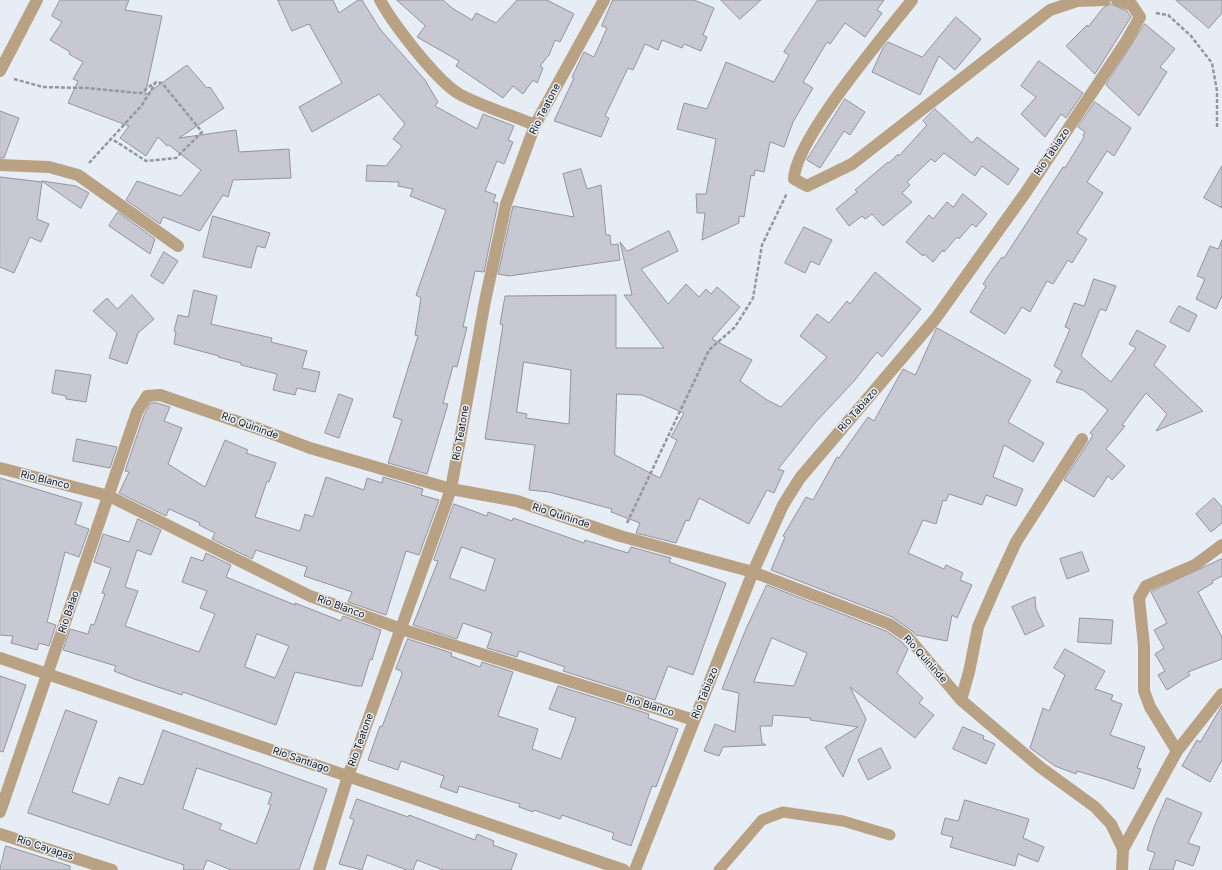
<!DOCTYPE html>
<style>
body{margin:0}
canvas{display:block;background:#e6edf5}
</style>
<canvas width="1222" height="870"></canvas>
<script>
const c = document.querySelector('canvas').getContext('2d');
c.lineJoin = 'round';
function fill(path, color) { c.fillStyle = color; c.fill(path, 'evenodd'); }
function trace(path, color, width, dash) { c.strokeStyle = color; c.lineWidth = width; c.lineCap = dash ? 'butt' : 'round'; c.setLineDash(dash || []); c.stroke(path); }
function drawText(font, color, halo, rows, align = 'center') {
  c.font = font + ' Inter,sans-serif'; c.lineWidth = 3; c.setLineDash([]); c.textBaseline = 'middle'; c.strokeStyle = halo; c.fillStyle = color; for (const [text, x, y, turn = 0] of rows) {
    c.save(); c.translate(x, y); c.rotate((+turn || 0) * Math.PI / 180); c.textAlign = isNaN(turn) ? turn : align; if (halo) c.strokeText(text, 0, 0); c.fillText(text, 0, 0); c.restore();
  }
}
const building = new Path2D(`
 M60 0H129L125 10 162 16 145 95 187 65 207 88 210 87 224 108 179 138 236 130 239 152 289 149 291 178 233 180 228 197 223 195 200 231 163 217 160 224 126 200 137 181 181 196 201 170 169 145 167 146 158 137 146 156 120 138 129 126 68 103 78 81 73 79 83 62 69 54 70 52 50 40 62 22 52 16Z
 M278 0H333L339 13 358 0H362L380 29 379 28 425 80 438 102 435 106 477 129 483 114 514 126 508 140 513 142 504 164 497 161 485 191 496 195 493 202 498 203 484 272 475 271 463 327H467L457 367 453 366 443 403 448 404 427 474 388 463 402 420 393 417 418 336 415 335 421 298 416 295 446 210 410 196 413 189 398 186 399 182 366 181 367 165 386 166 402 146 393 139 405 124 379 94 312 132 299 107 342 83 309 24 292 31Z
 M397 0H443L452 8 472 20 476 13 496 23 517 0H547L574 14 560 42 555 40 549 55 540 66 543 68 537 83 533 80 523 94 513 86 503 98 456 66 459 61 417 37 425 26Z
 M613 0H694L714 8 703 35 707 37 701 51 684 44 682 48 662 40 658 50 645 44 633 70 628 68 605 116 609 118 601 137 554 121 574 78 572 77 584 52 594 57 607 28 602 26Z
 M721 0H761L740 19Z
 M818 0H884L877 10 882 13 865 37 845 23 830 44 827 42 803 82 813 88 793 122 784 147 770 142 764 172 755 170 754 176 751 175 744 217 739 216V223L702 240 705 213H697L696 194H706L716 139 677 129 684 103 707 109 726 62 774 82 789 55 784 52Z
 M1176 0H1222V13L1209 28Z
 M1111 4 1127 11 1131 17 1095 74 1066 46 1087 25 1088 27 1103 8Z
 M956 17 981 39 955 70 939 56 920 95 872 72 883 48 888 42 922 57Z
 M1145 24 1175 49 1160 67 1167 72 1139 116 1106 85Z
 M1039 61 1083 93 1066 118 1061 114 1045 137 1021 114 1036 97 1021 86Z
 M845 99 865 112 850 135 844 131 820 168 807 160Z
 M1095 102 1131 128 1114 156 1107 151 1087 182 1103 193 1077 233 1087 239 1072 263 1068 260 1053 284 1047 281 1030 312 1022 307 1005 334 970 312 986 286 983 284 993 269 1002 257 1004 258 1063 167 1065 168 1084 137 1083 136 1085 132 1078 127Z
 M935 109 972 143 977 137 1019 169 1008 185 982 166 975 176 944 153 935 162 931 159 907 182 910 185 902 193 912 202 883 226 872 214 865 219 862 216 849 226 836 209 857 192 855 190 888 162 889 163 898 154 899 156 927 125 923 121Z
 M0 111 19 118 4 158H0Z
 M1222 166V208L1204 198Z
 M581 169 587 189 601 185 606 235H610L611 245 618 244 620 260 509 276 498 274 513 206 574 217 563 174Z
 M0 177 42 182 37 219 49 224 41 242 30 237 14 273 0 267Z
 M42 181 76 186 89 193 81 208Z
 M963 194 987 214 976 227 972 224 959 239 957 237 944 252 943 250 933 262 924 254 923 256 906 242 929 215 933 219 947 202 953 207Z
 M118 212 155 239 150 254 109 226Z
 M213 216 270 233 265 248 257 246 251 268 203 257Z
 M804 227 832 240 819 265 811 261 805 273 785 263Z
 M669 231 678 251 641 269 668 304 686 284 699 297 706 289 711 294 717 287 740 307 712 339 752 360 740 381 767 400 781 407 827 357 800 336 817 314 829 323 847 301 850 304 875 272 921 309 882 357 877 352 855 380 814 424 778 469 784 471 774 493 767 490 749 524 699 498 689 521 686 520 676 543 636 533 640 523 611 512 612 509 549 492 529 490 535 445 485 439 503 325 500 324 505 296 616 295V348H664L624 295H632L620 242 627 251ZM524 362 571 370 569 424 526 418 527 414 517 412ZM617 394 642 395 684 413 671 437 677 440 660 478 615 455Z
 M1222 240V296L1216 309 1196 299 1205 279 1197 276 1210 246 1218 249Z
 M164 252 178 261 163 284 151 276Z
 M1094 279 1116 286 1106 311 1100 309 1081 356 1111 382 1136 348 1129 344 1137 330 1166 346 1154 365 1203 411 1156 431 1167 414 1146 393 1122 425 1125 426 1106 449 1125 466 1112 480 1108 476 1094 497 1064 480 1088 443 1093 435 1090 433 1108 410 1083 390 1056 382 1062 371 1054 366 1070 329 1065 327 1074 303 1084 306Z
 M194 290 217 296 211 324 272 338 271 342 307 351 302 368 320 372 315 392 297 388 295 395 273 390 277 374 241 365V363L218 357 219 356 174 344 176 332 174 331 178 315 188 317Z
 M132 295 154 319 138 333 127 364 109 358 117 333 93 311 107 298 117 309Z
 M1179 306 1197 315 1189 332 1170 322Z
 M937 328 1031 380 1008 422 1044 443 1033 462 1004 445 993 477 1023 489 1016 506 986 495 982 505 949 494 946 501 943 500 936 524 923 520 908 553 944 569 946 565 963 573 960 580 972 585 957 618 952 615 947 641 916 635 911 630 892 617 771 570 785 537 783 536 806 497 813 500 837 457 839 458 868 417 874 421 903 369 915 375Z
 M56 370 91 375 86 402 66 399V396L52 393Z
 M339 394 353 399 339 438 325 433Z
 M151 403H157L170 407 164 421 182 428 168 464 205 487 225 440 248 450 246 453 276 463 269 482 267 481 255 517 300 531 305 514 313 517 326 477 364 490 367 478 382 483 383 477 423 489 421 495 439 500 419 555 406 551 386 615 348 602 352 592 304 576 307 567 256 550 252 559 212 539 215 533 199 525 200 523 169 509 166 516 119 493 129 472 125 471 144 415Z
 M77 439 117 447 110 468 73 461Z
 M0 478 82 503 75 524 89 529 79 557 65 552 47 622 56 625 49 646 39 643 37 650 11 643 13 636 0 635Z
 M1214 498 1222 507V523L1211 532 1196 514Z
 M454 504 487 516 488 512 512 521 513 518 584 543 585 540 628 553 631 547 671 558 669 562 726 583 693 675 668 666 655 700 563 671 565 667 519 651 517 657 487 648 492 633 463 623 457 639 413 625 438 561 434 560ZM462 547 495 559 485 591 450 578Z
 M138 519 161 530 151 555 137 550 125 587 138 591 125 626 199 652 215 614 200 608 207 591 182 582 191 557 203 561 206 553 231 565 226 577 295 605V603L341 621 343 616 381 630 372 660 370 659 362 686H356L295 672 276 725 183 692 182 695 137 680 114 671 116 666 63 650 70 629 88 634 91 624 94 625 105 594 102 593 111 568 94 562 103 534 129 542ZM257 634 289 646 275 678 245 667Z
 M1082 552 1089 571 1067 579 1060 559Z
 M1222 559V576L1212 581 1213 583 1198 592 1222 637V659L1188 672 1190 675 1167 690 1158 675 1165 671 1155 654 1164 648 1154 630 1167 623 1151 592Z
 M767 585 886 631 902 642 908 649 897 673 923 698 919 703 934 715 915 738 850 687 866 719 843 777 825 747 858 727 810 720 811 718 773 715 772 726H760L762 743 766 745 723 747 719 756 704 751 715 724 735 732 739 693 722 689 746 629ZM772 638 807 653 794 686 754 682Z
 M1035 597 1036 609 1044 626 1025 635 1012 607Z
 M1080 618 1113 620 1111 644 1078 642Z
 M408 639 452 653 451 656 480 667 482 662 513 672 498 716 538 729 532 749 561 759 576 718 549 709 558 686 649 714 648 718 678 729 656 787 652 786 631 846 612 839 614 833 562 815 560 819 534 810 533 812 519 807 520 804 459 786 457 793 440 787 444 776 401 761 398 770 368 760 380 726 382 727 402 674 401 671 396 669Z
 M1065 649 1105 671 1095 689 1113 695 1111 700 1122 704 1110 735 1145 747 1137 768 1141 769 1134 789 1104 779 1077 771 1076 774 1055 766 1030 748 1043 708 1049 711 1065 675 1054 668Z
 M0 676 26 685 3 752 0 751Z
 M1222 706V760L1210 782 1182 766 1197 740 1200 742Z
 M66 710 97 721 72 792 109 805 119 777 143 785 163 730 327 789 299 870H231L207 860 203 870H183L184 865 28 813ZM197 768 272 793 268 804 271 805 256 844 219 829 222 824 183 809Z
 M963 727 984 736 983 739 995 744 986 764 953 749Z
 M881 748 891 768 868 780 858 760Z
 M1167 798 1202 813 1188 843 1200 847 1193 866 1176 860 1173 870H1149L1155 853 1147 850 1154 827Z
 M357 799 408 817 409 815 475 840 477 834 494 841 493 845 517 854 511 870H443L417 860 413 870H407L367 855 362 870 339 864 354 820 350 818Z
 M965 800 1029 819 1023 838 1044 847 1038 862 1018 854 1015 866 950 847 953 837 941 834 945 818 958 821Z
 M6 846 70 866V870H0Z`);
fill(building, '#c8c8d2');
trace(building, '#93949d', 1);
trace(new Path2D(`
 M1156 13 1168 15 1191 36 1212 63 1217 91V128
 M14 79 43 87 87 88 138 93H141L154 83
 M89 163 142 105 156 82 162 83 202 132 176 158 146 161 112 139
 M627 523 709 350 735 327 753 298 762 245 787 193`), '#93989e', 2.5, [4, 2]);
trace(new Path2D(`
 M719 870 762 820 783 812 843 821 890 835`), '#b9a283', 11);
trace(new Path2D(`
 M380 0C393 24 438 83 461 95 484 107 511 115 535 125
 M912 0C885 35 795 139 794 179L807 186 852 164 1050 10 1077 1 1105 0
 M0 71 37 0
 M0 165 49 167 78 175 178 246
 M0 468 109 496 310 596 401 629 694 720
 M961 700 969 672 978 627 994 590 1016 542 1082 439
 M1177 751 1150 707 1144 691V646L1139 598 1146 586 1195 565 1222 545
 M348 776 451 489 485 301 506 204 535 125 604 0
 M0 812 137 412 147 396 160 395 262 430 310 448 451 489 517 501 620 536 753 572 889 624 907 636 961 700 1040 767 1095 807 1111 824 1123 849 1122 870
 M0 834 112 870
 M1123 849 1177 751 1222 694
 M635 870 753 572 783 505 800 478 936 318 1026 192 1127 40 1140 17 1132 5 1117 0`), '#b9a283', 12);
trace(new Path2D(`
 M0 658 624 870
 M319 870 348 776`), '#b9a283', 12);
drawText('10px', '#141619', '#e6edf5', [
 ["Rio Teatone",545,109,-63],
 ["Rio Tabiazo",1052,152,-56],
 ["Rio Tabiazo",858,410,-49],
 ["Rio Quininde",250,426,20],
 ["Rio Teatone",461,433,-80],
 ["Rio Blanco",45,480,14],
 ["Rio Quininde",561,516,18],
 ["Rio Blanco",341,607,20],
 ["Rio Balao",69,612,-71],
 ["Rio Quininde",925,659,48],
 ["Rio Tabiazo",705,693,-68],
 ["Rio Blanco",650,706,17],
 ["Rio Teatone",361,740,-70],
 ["Rio Santiago",301,760,19],
 ["Rio Cayapas",45,848,18]
]);
</script>
